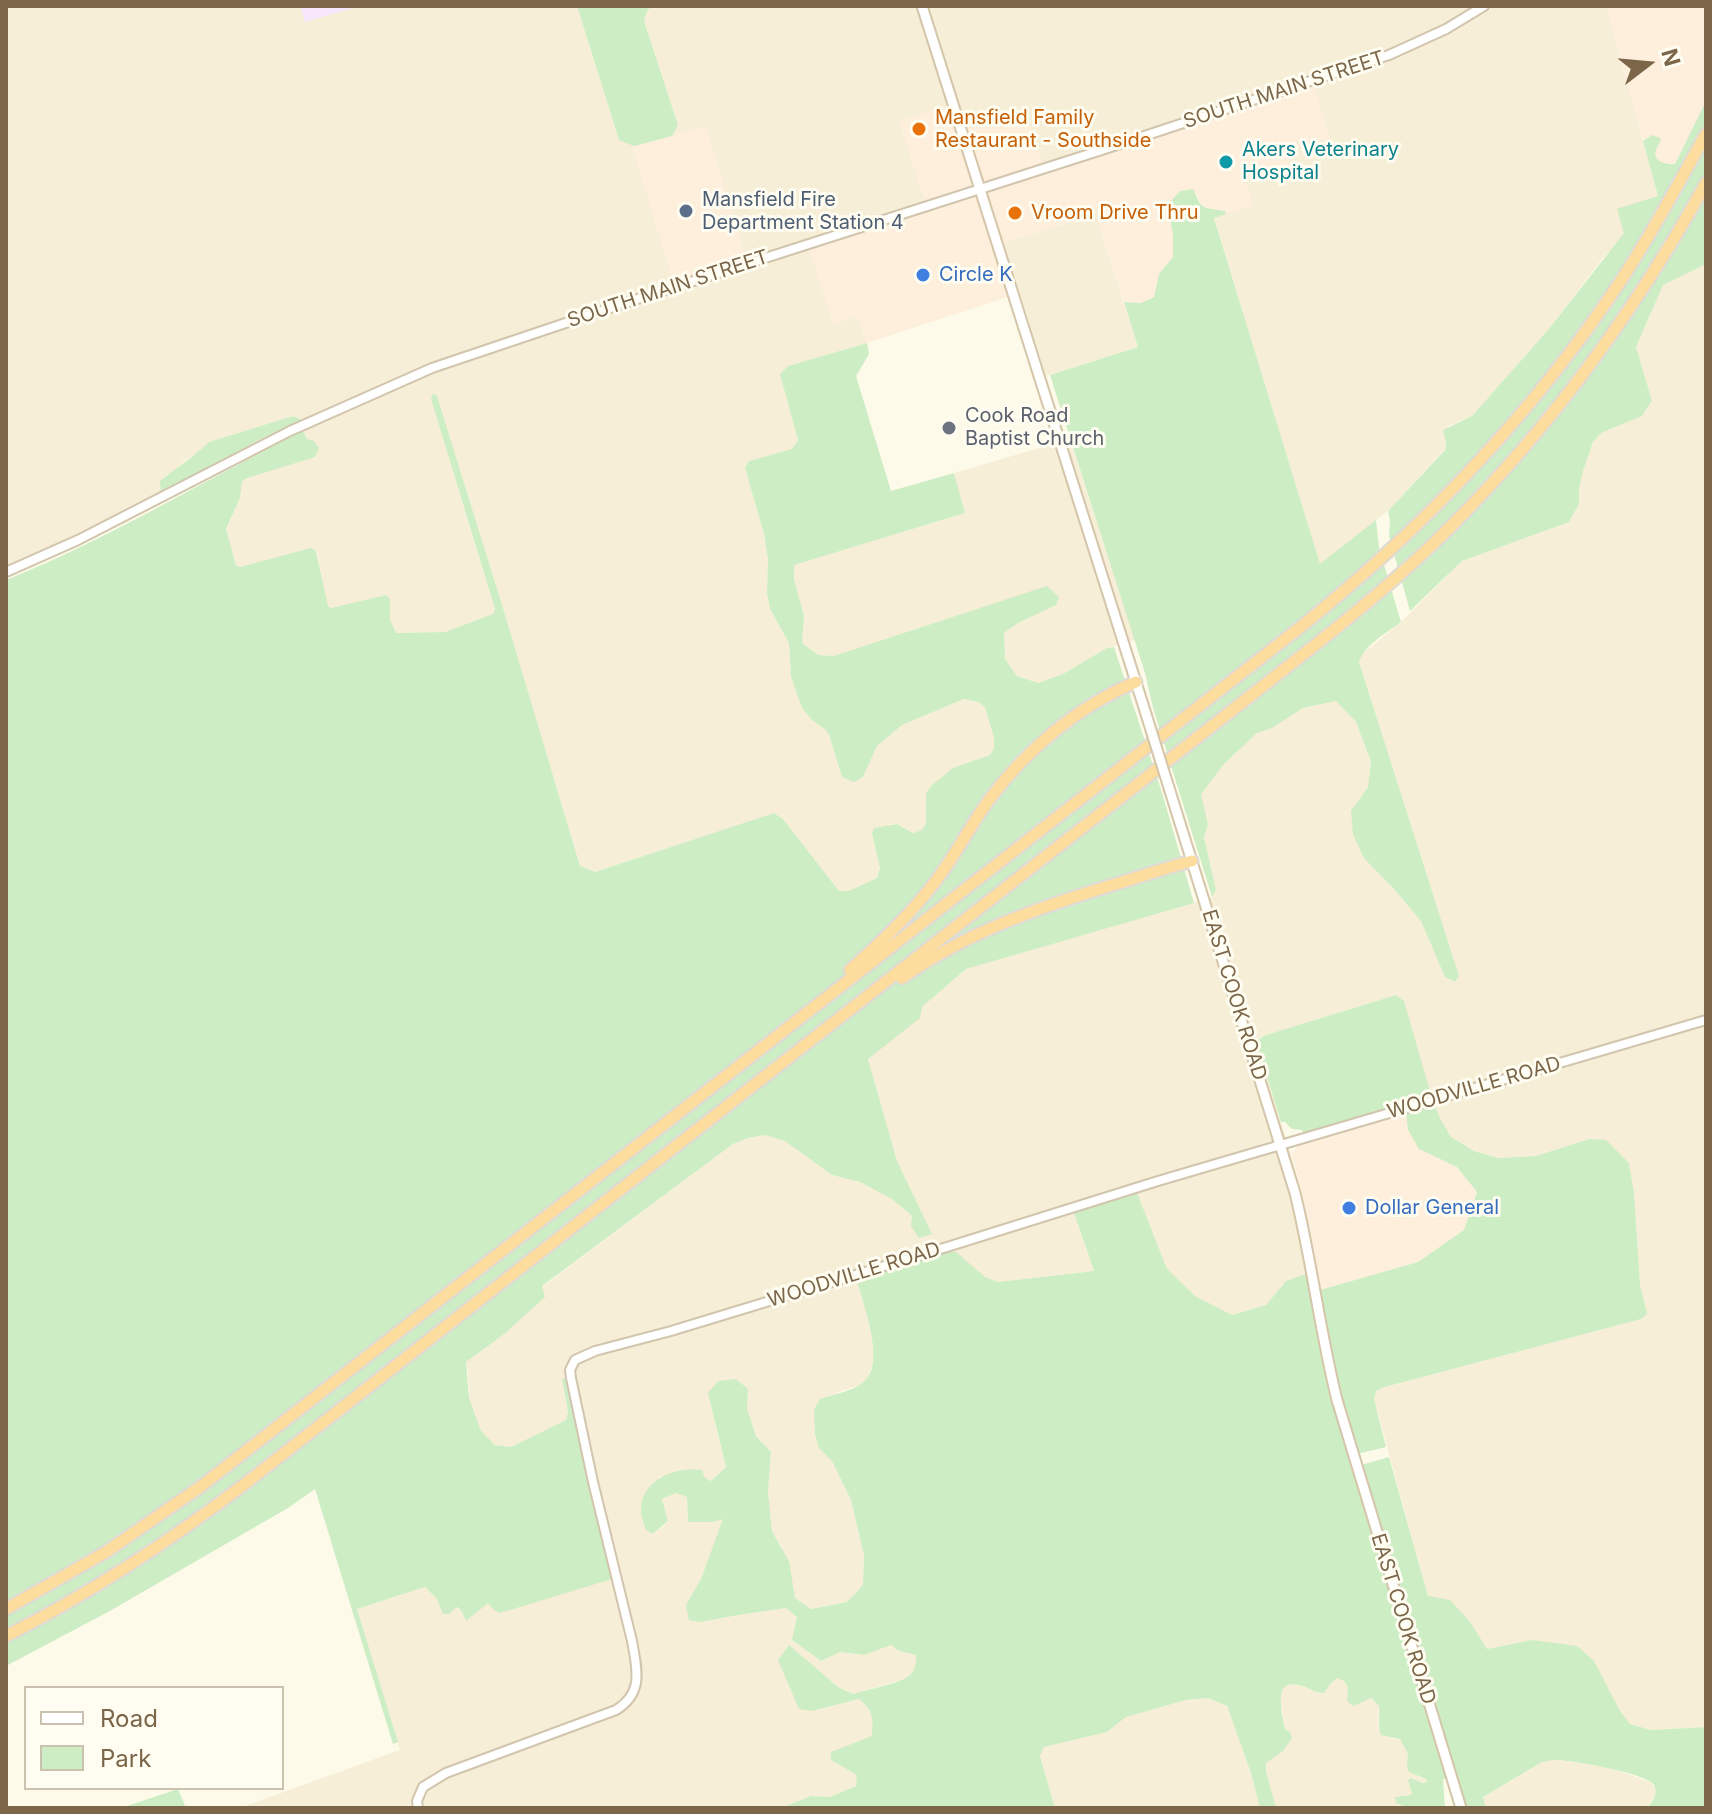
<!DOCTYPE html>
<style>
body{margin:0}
#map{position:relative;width:1712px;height:1814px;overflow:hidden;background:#fefae9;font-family:Inter,sans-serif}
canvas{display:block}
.frame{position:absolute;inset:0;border:8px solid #7b664a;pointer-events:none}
.legend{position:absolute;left:24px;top:1686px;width:260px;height:104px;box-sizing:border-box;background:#fffdf1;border:2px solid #cac1ae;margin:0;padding:10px 14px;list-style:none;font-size:24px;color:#7b664a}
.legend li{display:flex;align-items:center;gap:16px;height:40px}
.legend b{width:40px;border:2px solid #cac1ae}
.north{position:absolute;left:1608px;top:24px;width:80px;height:80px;-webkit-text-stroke:6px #fffdf1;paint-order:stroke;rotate:74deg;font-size:22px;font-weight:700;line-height:32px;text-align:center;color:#7b664a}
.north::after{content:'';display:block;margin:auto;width:28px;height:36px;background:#7b664a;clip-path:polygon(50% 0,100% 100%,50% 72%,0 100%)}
</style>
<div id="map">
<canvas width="1712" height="1814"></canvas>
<div class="frame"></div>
<ul class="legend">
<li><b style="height:10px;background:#fff"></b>Road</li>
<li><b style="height:22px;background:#cdedc5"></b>Park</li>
</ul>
<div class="north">N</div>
</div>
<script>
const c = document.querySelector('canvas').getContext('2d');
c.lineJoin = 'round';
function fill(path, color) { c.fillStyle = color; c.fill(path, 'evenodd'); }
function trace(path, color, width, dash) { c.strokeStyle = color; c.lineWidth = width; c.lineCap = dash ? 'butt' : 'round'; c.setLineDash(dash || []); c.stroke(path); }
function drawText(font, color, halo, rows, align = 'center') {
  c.font = font + ' Inter,sans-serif'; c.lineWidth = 6; c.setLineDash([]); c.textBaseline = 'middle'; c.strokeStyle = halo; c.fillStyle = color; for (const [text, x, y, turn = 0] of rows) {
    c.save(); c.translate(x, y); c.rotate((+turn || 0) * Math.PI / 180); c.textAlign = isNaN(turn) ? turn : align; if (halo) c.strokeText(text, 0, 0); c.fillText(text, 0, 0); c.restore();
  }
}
fill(new Path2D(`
 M6 6H300L305 22 360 6H577L619 140 678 125 644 21 648 9 661 6H1606L1658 196 1598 264 1548 330 1472 416 1448 426 1445 449 1388 511 1320 565 1214 217 1252 205 1245 179 1290 166 1286 152 926 206 833 324 858 316 867 343 788 366 781 374 798 440 792 449 749 461 745 468 764 534 768 560 767 593 770 609 789 643 791 677 802 708 812 720 826 730 829 735 842 777H863L877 746 902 725 964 699 978 702 985 707 994 738V748L990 755 953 768 922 830 913 833 897 824H891L872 833 880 868 877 878 849 891H839L783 819 774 813 595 872 580 866 503 608 437 396 433 393 431 399 495 610 493 614 445 632 395 633 390 620V599L386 595 331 608 327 606 317 551 240 567 236 565 226 530 240 498 242 481 307 439 303 431 302 420 293 416 209 442 199 452 185 460 174 471 164 477 161 494 39 556 6 568Z
 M1096 215 1138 347 1046 376 1004 242Z
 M1704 264H1706V1727L1651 1730 1630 1724 1620 1711 1532 1640 1487 1649 1471 1623 1428 1596 1374 1399 1376 1391 1381 1388 1641 1319 1646 1314 1640 1284 1634 1193 1629 1163 1589 1139 1536 1156 1499 1158 1474 1151 1451 1137 1441 1120 1426 1085 1404 1001 1396 995 1266 1035 1256 1041 1292 1157 1310 1224 1317 1271 1286 1281 1266 1305 1232 1315 1195 1296 1167 1269 1138 1196 1077 1223 1094 1271 998 1282 985 1277 970 1266 856 1277 873 1336 874 1357 869 1375 862 1384 820 1399 819 1448 832 1461 851 1500 864 1555 863 1585 847 1602 811 1609 795 1598 782 1547 772 1531 768 1493 771 1452 756 1436 747 1409 748 1389 715 1424 726 1467 711 1481 705 1478 659 1477 653 1534 664 1526 668 1521 662 1499 676 1493 687 1497 688 1522H713L724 1518 701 1579 686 1605 701 1622 738 1615 786 1608 798 1617 792 1640 821 1661 840 1652 863 1655 891 1645 899 1651 916 1655 917 1659 915 1669 908 1678 853 1694 838 1687 789 1646 779 1659 812 1711 860 1699 865 1704 873 1717 872 1736 831 1760 858 1775 857 1786 830 1797 811 1796 781 1808H239L400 1750 357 1609 425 1587 437 1599 461 1610 466 1621 488 1602 612 1579 566 1378 562 1380 568 1412 566 1420 511 1447 494 1445 481 1431 469 1398 468 1373 466 1362 503 1335 544 1297 542 1287 733 1144 748 1138 765 1135 785 1141 832 1175 860 1182 892 1199 931 1233 897 1161 868 1059 922 1007 966 969 1212 897 1216 890 1204 837 1208 825 1200 794 1224 764 1257 733 1272 728 1303 708 1336 701 1356 722 1371 763 1368 787 1351 811 1394 889 1421 921 1445 977 1455 982 1459 976 1359 662 1360 656 1401 622 1462 561 1569 522 1579 504V489L1583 471 1593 442 1601 433 1642 416 1652 402 1636 347 1663 285Z
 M1070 439 1135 640 1107 648 1063 674 1038 683 1017 676 1005 659 1004 633 1018 623 1056 605 834 656 818 655 802 643 804 616 794 579V565L965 513 954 473Z
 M1337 1678 1343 1681 1361 1701 1371 1698 1379 1706 1378 1728 1394 1739H1400L1408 1754 1407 1766 1419 1777 1426 1779 1427 1782 1421 1783 1411 1779 1408 1780 1412 1793 1411 1795H1404L1396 1803 1409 1808H1276L1266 1771V1762L1283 1751 1285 1729 1280 1696 1284 1687 1291 1684 1300 1685 1319 1693 1324 1692 1330 1684Z
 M1208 1698 1227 1706 1251 1773 1260 1808H1055L1040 1755 1043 1747 1107 1732 1126 1717 1186 1700Z
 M1553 1759 1611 1768 1650 1782 1656 1789V1794L1647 1808H1486L1483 1797 1542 1762Z`), '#f6eed7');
fill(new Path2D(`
 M1606 6H1706V101L1675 164 1661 162 1657 159 1654 154 1655 150 1661 141 1652 135 1643 141Z
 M1312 79 1330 138 1286 152 1290 166 1245 179 1253 205 1226 214 1223 210 1206 208 1200 204 1196 193 1167 205 1173 234V257L1159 274 1154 297 1141 303 1124 302 1096 215 1004 242 1020 293 867 343 858 316 833 324 807 243 926 206 899 121 954 104 962 127 1024 108 1043 165Z
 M706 126 746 258 673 281 632 147Z
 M1406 1113 1408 1130 1419 1148 1457 1167 1477 1192 1464 1230 1418 1262 1320 1290 1310 1224 1292 1153 1299 1145 1305 1143Z`), '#feeedc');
fill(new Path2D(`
 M300 6H360L305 22Z`), '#f7e5fb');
fill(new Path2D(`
 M577 6H661L648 9 644 21 678 125 672 136 634 146 619 140Z
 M1706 101V264L1663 285 1636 347 1652 401 1642 416 1601 433 1593 442 1583 471 1579 489V504L1569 522 1462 561 1410 611 1389 536 1390 520 1388 511 1445 450 1446 443 1443 430 1472 416 1548 330 1624 233 1617 209 1658 196 1643 141 1652 135 1660 138 1661 141C1649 157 1657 164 1675 164Z
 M1193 189 1200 204 1206 208 1225 211 1226 214 1214 218 1320 564 1376 520 1379 548 1401 622C1387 633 1364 645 1359 662L1459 976 1455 982 1445 977 1421 921 1394 889 1364 858 1353 834 1351 811 1368 787 1371 762 1356 722 1336 701 1303 708 1272 728 1257 733 1224 764 1201 794 1208 825 1204 837 1216 890 1212 897 1153 708 1145 673 1050 375 1138 347 1124 302 1141 303 1154 297 1159 274 1173 257V234L1167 205 1180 191Z
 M867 343 869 354 856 376 891 491 954 473 965 513 794 565V579L804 616 802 643 818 655 834 656 1047 586 1059 597 1056 605 1018 623 1004 633 1005 659 1017 676 1038 683 1063 674 1107 648 1114 647 1163 796 1194 903 966 969 922 1007 920 1018 868 1059 897 1161 932 1234 919 1238 911 1226 912 1216 892 1199 860 1182 832 1175 785 1141 765 1135 748 1138 733 1144 542 1286 545 1297 503 1335 466 1362 469 1398 481 1431 495 1445 511 1447 566 1420 568 1412 562 1379 565 1378 612 1579 500 1613 494 1610 488 1603 466 1621 461 1610 456 1607 449 1614H443L437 1599 425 1587 357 1609 398 1742 393 1744 315 1489 288 1508 108 1612 6 1666V580C109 539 204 480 303 431L307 439 314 441 319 448 315 457 247 478 242 481 240 498 226 529 236 565 240 567 311 548 316 551 328 606 331 608 386 595 390 599V620L396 633 445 632 493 614 495 609 431 399 433 393 437 396 503 608 580 866 595 872 774 813 783 819 839 891H849L877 878 880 868 872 833 874 828 897 824 913 833 922 830 926 823V794L931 786 953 768 990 755 994 748V738L985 707 978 702 964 699 902 725 877 746 863 777 854 782 842 777 829 735 826 730 812 720 802 708 791 677 789 643 770 609 767 593 768 560 764 534 745 468 749 461 792 449 798 440 780 374 788 366Z
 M293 416 302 420 259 440 161 494 160 481C176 468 194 457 209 442Z
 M1396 995 1404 1001 1431 1095 1303 1133 1302 1130 1292 1129 1285 1122H1281L1256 1041 1266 1035Z
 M1434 1104 1441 1120 1451 1137 1474 1151 1498 1158 1536 1156 1589 1139 1606 1140 1629 1163 1634 1193 1640 1284 1647 1314 1641 1319 1381 1388 1376 1391 1374 1399 1386 1447 1357 1454 1336 1376 1320 1290 1418 1262 1464 1230 1477 1192 1457 1167 1419 1149 1408 1130 1406 1113Z
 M1137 1193 1167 1269 1195 1296 1232 1315 1266 1305 1286 1281 1306 1274 1319 1347 1330 1398 1447 1779H1443L1445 1808H1409L1396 1803 1395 1797 1411 1795 1412 1793 1408 1780 1411 1778 1422 1783 1427 1782 1426 1779 1409 1772 1407 1766 1408 1754 1400 1739 1381 1735C1377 1725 1380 1716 1379 1706L1371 1698 1354 1706 1347 1701 1348 1687 1344 1681 1337 1678 1330 1684 1324 1693C1314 1693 1308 1687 1299 1685 1271 1678 1283 1715 1285 1729L1290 1732 1292 1738 1283 1751 1266 1763V1771L1276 1808H1260L1251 1773 1227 1706 1208 1698 1186 1700 1126 1717 1107 1732 1044 1747 1040 1756 1055 1808H781L811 1796 830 1797 856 1786 857 1775 831 1760V1752L872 1736C873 1719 874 1711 859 1699L812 1711 799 1709 778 1660 789 1645 838 1687 853 1694C866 1690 895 1684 906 1678 914 1674 917 1664 916 1655L899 1651 891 1645 864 1655 840 1652 821 1661 792 1640 797 1617 786 1608 738 1615 701 1622 689 1620 686 1605 701 1579 723 1519 713 1522H688L687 1497 676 1493 662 1499 668 1521 653 1534 646 1530C644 1524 641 1517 641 1511 640 1480 676 1466 702 1470L705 1478 711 1481 726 1467 708 1393 718 1381 736 1379 748 1389 747 1409 756 1436 771 1452 768 1493 772 1531 789 1561 795 1598 811 1609 847 1602 863 1585 864 1555 851 1500 832 1461 819 1448 815 1434 814 1410 820 1399C831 1395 852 1391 861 1384 889 1366 862 1303 856 1277L948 1251 956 1252 985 1277 998 1282 1094 1271 1074 1213Z
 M1389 1457 1428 1596 1450 1600 1471 1623 1487 1649 1532 1640 1577 1646 1594 1661 1620 1711 1630 1724 1651 1730 1706 1727V1808H1647C1652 1802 1659 1794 1654 1785 1646 1773 1571 1760 1555 1760 1552 1760 1546 1761 1542 1762L1483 1797 1486 1808H1467L1361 1465Z
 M178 1789 186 1808H121Z`), '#cdedc5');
const tertiary = new Path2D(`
 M6 572 78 540 290 431 432 368 625 303 1108 148 1389 55 1446 29 1484 6
 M418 1808 417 1801 423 1787 446 1773 616 1710C644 1693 637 1669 632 1641L593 1482 571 1378 570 1370 575 1360 595 1351 671 1331 947 1247 1158 1181 1706 1020`);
const secondary = new Path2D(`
 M922 6 1146 714
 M1170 791 1295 1193C1312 1262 1320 1332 1337 1400L1461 1808`);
const trunk = new Path2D(`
 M850 970C880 943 910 915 935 882 955 856 970 826 989 800 1026 750 1078 706 1136 682
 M902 978C965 933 1035 909 1109 886 1137 878 1164 868 1192 861
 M6 1609 106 1552 200 1487 1298 629C1424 528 1531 416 1620 282 1652 234 1678 184 1706 134
 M6 1636C91 1593 170 1541 246 1483L1235 708C1302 655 1370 604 1432 545 1542 439 1632 317 1706 183`);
trace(tertiary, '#d2c5ad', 12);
trace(secondary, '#d5c6aa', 13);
trace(trunk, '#dfdad4', 15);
trace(tertiary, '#fff', 8);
trace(secondary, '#fff', 9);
trace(trunk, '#fddd9e', 11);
const secondaryBridge = new Path2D(`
 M1146 714 1170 791`);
trace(secondaryBridge, '#d5c6aa', 13, []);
trace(secondaryBridge, '#fff', 9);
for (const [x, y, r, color] of [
 [919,129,8,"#e8710a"],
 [1226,162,8,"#0f9aa8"],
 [686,211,8,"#5c6f8a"],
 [1015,213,8,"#e8710a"],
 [923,275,8,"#3f7fe0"],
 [949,428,8,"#6b7280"],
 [1349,1208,8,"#3f7fe0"]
]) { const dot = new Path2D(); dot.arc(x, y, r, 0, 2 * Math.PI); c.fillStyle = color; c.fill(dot); trace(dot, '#fffdf1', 3); }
drawText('20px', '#7b664a', '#fffdf1', [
 ["SOUTH MAIN STREET",1284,90,-18],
 ["SOUTH MAIN STREET",668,289,-18],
 ["EAST COOK ROAD",1234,995,73],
 ["WOODVILLE ROAD",1474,1088,-16],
 ["WOODVILLE ROAD",854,1275,-17],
 ["EAST COOK ROAD",1403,1619,73]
]);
drawText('20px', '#c56008', '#fffdf1', [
 ["Mansfield Family",935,118],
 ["Restaurant - Southside",935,141],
 ["Vroom Drive Thru",1031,213]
], 'left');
drawText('20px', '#0d838f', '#fffdf1', [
 ["Akers Veterinary",1242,150],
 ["Hospital",1242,173]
], 'left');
drawText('20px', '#4e5e75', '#fffdf1', [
 ["Mansfield Fire",702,200],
 ["Department Station 4",702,223]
], 'left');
drawText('20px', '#366cbe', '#fffdf1', [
 ["Circle K",939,275],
 ["Dollar General",1365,1208]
], 'left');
drawText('20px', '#5b616d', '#fffdf1', [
 ["Cook Road",965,416],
 ["Baptist Church",965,439]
], 'left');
</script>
